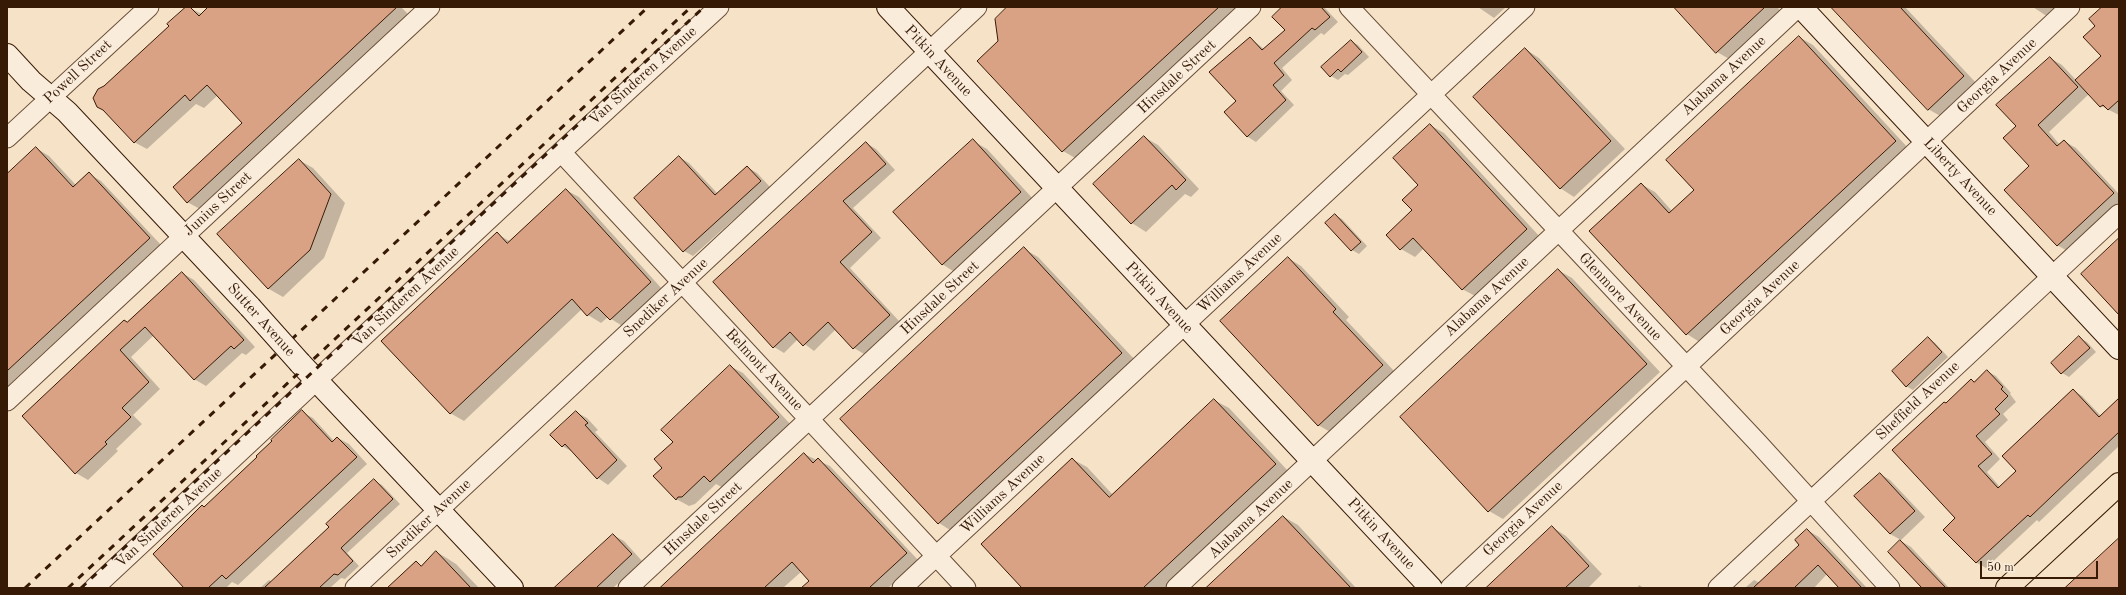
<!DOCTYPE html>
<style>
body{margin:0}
#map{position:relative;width:2126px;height:595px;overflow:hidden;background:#f6e2c7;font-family:"Old Standard TT",serif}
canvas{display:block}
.frame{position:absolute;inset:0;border:8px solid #371a06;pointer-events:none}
.scale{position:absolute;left:1980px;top:561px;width:118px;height:18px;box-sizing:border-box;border:2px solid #371a06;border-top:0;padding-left:5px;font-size:12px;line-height:14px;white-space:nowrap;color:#371a06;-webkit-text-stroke:3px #f9ecdb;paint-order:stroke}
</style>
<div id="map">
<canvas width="2126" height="595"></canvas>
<div class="frame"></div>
<div class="scale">50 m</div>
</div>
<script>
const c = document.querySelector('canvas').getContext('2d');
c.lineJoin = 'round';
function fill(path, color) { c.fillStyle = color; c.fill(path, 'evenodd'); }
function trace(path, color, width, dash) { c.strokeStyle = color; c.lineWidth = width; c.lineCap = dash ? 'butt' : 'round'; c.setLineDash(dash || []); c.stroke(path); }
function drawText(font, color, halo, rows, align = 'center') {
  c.font = font + ' "Old Standard TT",serif'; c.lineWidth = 3; c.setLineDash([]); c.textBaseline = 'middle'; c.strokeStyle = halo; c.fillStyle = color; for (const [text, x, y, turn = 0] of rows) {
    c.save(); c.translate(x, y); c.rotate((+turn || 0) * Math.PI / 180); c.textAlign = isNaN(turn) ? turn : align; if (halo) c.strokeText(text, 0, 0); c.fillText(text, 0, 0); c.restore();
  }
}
fill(new Path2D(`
 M188 7 202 14 210 7H401L409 15 200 209 187 202 243 123 218 95 204 108 196 104 147 149 134 142 104 109 95 104 94 95 171 26Z
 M1009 7H1238L1075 158 1063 151 978 61 999 41Z
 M1284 7H1324L1338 22 1324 35 1321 33 1282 68 1292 80 1281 91 1294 105 1256 142 1248 137 1225 112 1238 101 1250 38 1264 49 1286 30Z
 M1478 7H1506L1494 18Z
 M1675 7H1777L1782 12 1731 60 1717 52Z
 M1833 7H1905L1978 85 1942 117 1928 109Z
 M2033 7H2059L2048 17Z
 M2104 7H2119V115L2101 106 2089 94 2049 132 2060 145 2064 141 2076 148 2119 194V205L2069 252 2057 245 2018 126 2050 58 2062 65 2076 80 2102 56 2096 26Z
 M1799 37 1813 45 1909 149 1701 343 1687 334 1591 231 1641 184 1655 192 1672 211 1695 190Z
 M1351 41 1358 45 1369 57 1348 75 1345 74 1338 80 1331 76Z
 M1525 49 1539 58 1625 149 1574 197 1560 188Z
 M1430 125 1444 133 1541 238 1477 297 1462 289 1424 248 1415 257 1401 249 1419 185Z
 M1144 137 1158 145 1199 189 1191 197 1185 194 1146 232 1132 223 1094 184Z
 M973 141 987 149 1035 201 956 273 942 264Z
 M866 143 876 149 895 170 853 208 881 238 850 268 899 321 864 354 854 348 836 329 814 351 798 339 784 353 774 347Z
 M36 148 49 156 76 185 89 174 101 181 162 246 7 389V175Z
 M679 157 689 163 718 194 747 167 757 173 770 187 693 256 684 251Z
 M299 160 313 168 345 203 324 258 283 297 269 289 218 234Z
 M566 190 579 197 663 290 624 327 608 317 601 323 588 315 582 309 464 421 450 413 497 234 511 242Z
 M1335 215 1342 219 1367 246 1359 254 1352 250Z
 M1024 249 1038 257 1136 361 953 532 939 523 841 419Z
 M1288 258 1301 266 1349 317 1346 320 1396 373 1332 433 1318 425Z
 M1558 270 1572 278 1660 372 1503 519 1489 511Z
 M182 273 194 280 255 347 246 355 242 353 206 386 194 379 154 335 131 357 160 389 133 415 142 424 116 449 118 451 88 480 76 473 128 323Z
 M1928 338 1935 343 1948 357 1913 390 1906 386Z
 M2080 338 2087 342 2096 352 2069 377 2062 373Z
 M730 366 743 373 791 425 723 488 716 484 695 504 689 506 676 499 663 468 674 442Z
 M1987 371 1996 376 2011 393 2010 394 2016 402 2003 414 2008 420 1985 442 2000 459 1987 472 2000 487 2017 471 2073 390 2082 396 2101 416 2119 399V446L2039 522 2037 520 1986 568 1977 563 1944 530 1957 518 1946 404Z
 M1214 400 1229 408 1289 472 1166 588H1024L1072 459 1087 467 1113 495Z
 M302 412 313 418 334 441 338 438 349 444 367 464 238 585 232 582 226 588H185L205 507 258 457Z
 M576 412 587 418 598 430 595 432 627 466 608 485 598 478 573 452 562 446Z
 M804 454 830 466 918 560 888 588H803L811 581 802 571 783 588H661Z
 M1880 474 1890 480 1925 517 1901 540 1890 534Z
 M375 481 382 485 400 504 347 553 359 566 345 579 341 578 330 588H260L269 580 273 582 330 527Z
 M1284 517 1298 525 1356 588H1208Z
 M1552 527 1566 536 1602 574 1588 588H1488Z
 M1807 530 1819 537 1867 588H1840L1827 574 1814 588H1745L1754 580 1760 583 1800 545Z
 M613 535 624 541 642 561 613 588H556Z
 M1901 541 1911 547 1949 588H1923Z
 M437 552 456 564 479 588H389L416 562 422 566Z
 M1639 585 1644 588H1637Z`), '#0003');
const building = new Path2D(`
 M186 7H190L199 16 208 7H397L187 203 173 187 242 123 207 85 190 101 185 95 134 143 103 110 97 107 93 98 98 89 104 86 169 26 167 24Z
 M1007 7H1219L1062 152 977 61 998 41 995 19Z
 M1282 7H1321L1330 17 1315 30 1312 28 1274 63 1284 75 1273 85 1286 100 1247 137 1224 112 1236 101 1209 72 1250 37 1262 50 1285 30 1272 17Z
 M1674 7H1765L1716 53Z
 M1831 7H1900L1964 76 1928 110Z
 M2102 7H2119V100L2108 110 2103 105 2100 107 2075 80 2101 56 2083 37 2095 26 2089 19Z
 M1799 36 1896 141 1686 335 1589 231 1641 183 1669 213 1694 190 1666 160Z
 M1351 40 1362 52 1341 72 1338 69 1330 77 1321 67Z
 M1525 48 1611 141 1560 189 1473 97Z
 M2050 57 2078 87 2038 125 2057 146 2064 140 2114 193 2057 246 2004 190 2029 166 2003 138 2016 126 1996 105Z
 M1430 124 1527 229 1462 290 1413 238 1400 250 1386 235 1412 210 1402 200 1418 185 1393 158Z
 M1144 136 1186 180 1176 190 1172 185 1131 224 1093 184Z
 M973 139 1021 192 942 265 893 212Z
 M866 142 886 164 843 201 872 232 840 262 890 315 853 349 828 322 803 346 790 332 773 348 713 282Z
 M36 147 73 187 89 172 150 238 7 371V174Z
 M679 156 715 195 747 166 761 181 683 252 634 198Z
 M299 159 331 194 310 250 268 289 217 234Z
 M566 189 651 282 610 320 597 307 587 316 572 299 450 414 381 341 497 232 507 243Z
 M1335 214 1361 242 1351 251 1325 223Z
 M2119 238V315L2081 274Z
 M1024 247 1122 353 938 524 840 419Z
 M1288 257 1336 309 1333 312 1383 365 1318 426 1220 321Z
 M1558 269 1647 364 1488 512 1400 417Z
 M182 272 244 340 234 349 231 346 194 380 145 327 120 350 149 382 122 408 131 417 105 442 107 444 75 474 22 416 124 320 127 322Z
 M2079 336 2090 348 2061 374 2051 363Z
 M1928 337 1942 352 1906 387 1892 371Z
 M730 365 779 417 710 482 704 476 682 497H678L676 500 653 476 662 468 654 459 673 442 661 430Z
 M1987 370 2003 387 2001 389 2008 396 1995 409 2000 414 1976 436 1992 454 1978 466 1998 488 2016 471 2002 456 2073 389 2099 417 2119 398V432L2030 517 2028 515 1976 563 1943 530 1955 518 1892 450 1944 402 1946 403 1971 379 1974 382Z
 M1214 399 1276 464 1143 588H1022L981 544 1072 458 1109 497Z
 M302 410 332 442 337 437 357 457 226 579 222 575 208 588H184L153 554 202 505 204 507 257 457 256 456 272 441 271 440Z
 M576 411 588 423 585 425 617 460 597 479 565 444 562 447 550 435Z
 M804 453 813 463 818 458 907 553 869 588H801L809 581 792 562 764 588H660Z
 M1880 473 1915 511 1890 534 1854 496Z
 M374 479 393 499 341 548 353 561 338 575 334 574 319 588H264L329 527 326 524Z
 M1283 516 1351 588H1206Z
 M1552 526 1589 566 1565 588H1486Z
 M1807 529 1839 563 1862 588H1839L1818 565 1794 588H1753L1799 545 1795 540Z
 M613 534 632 554 596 588H554Z
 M2119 538V588H2065Z
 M1900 540 1946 588H1922L1888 552Z
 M436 551 471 588H387L416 561 421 566Z`);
fill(building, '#daa285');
trace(building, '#371a06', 1);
const street = new Path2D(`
 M1349 7 1758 443 1890 588
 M7 138 149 7
 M561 152 966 588
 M7 401 430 7
 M94 588 561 152 719 7
 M355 588 977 7
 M628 588 1251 7
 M902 588 1525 7
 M1176 588 1798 7
 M1450 588 2070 7
 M1718 588 2119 214`);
const secondary = new Path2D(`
 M888 7 1431 588
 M1801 7 2119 348
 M7 55 31 81 67 112 250 307
 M300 363 512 588`);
const primary = new Path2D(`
 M2007 588 2119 484`);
trace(street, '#674c36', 21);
trace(secondary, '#371a06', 24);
trace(primary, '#371a06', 24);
trace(street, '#f9ecdb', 19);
trace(secondary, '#f9ecdb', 22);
trace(primary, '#f6e2c7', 22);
trace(new Path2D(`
 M25 588 648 7
 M68 588 691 7
 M81 588 704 7`), '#371a06', 3, [7, 7]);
const secondaryBridge = new Path2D(`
 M250 307 300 363`);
trace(secondaryBridge, '#371a06', 24, []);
trace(secondaryBridge, '#f9ecdb', 22);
drawText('15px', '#371a06', '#f9ecdb', [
 ["Pitkin Avenue",938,61,47],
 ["Powell Street",78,72,-43],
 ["Van Sinderen Avenue",643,76,-42],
 ["Alabama Avenue",1724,76,-43],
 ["Georgia Avenue",1997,76,-43],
 ["Hinsdale Street",1177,77,-43],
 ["Liberty Avenue",1960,177,47],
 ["Junius Street",218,204,-43],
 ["Williams Avenue",1240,273,-43],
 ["Van Sinderen Avenue",406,297,-43],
 ["Alabama Avenue",1487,297,-43],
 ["Glenmore Avenue",1620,297,47],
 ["Snediker Avenue",666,298,-43],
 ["Hinsdale Street",940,298,-43],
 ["Pitkin Avenue",1159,298,47],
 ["Georgia Avenue",1760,298,-43],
 ["Sutter Avenue",261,320,48],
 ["Belmont Avenue",764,370,47],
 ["Sheffield Avenue",1918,401,-43],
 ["Williams Avenue",1003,494,-43],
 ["Van Sinderen Avenue",169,518,-43],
 ["Snediker Avenue",429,519,-43],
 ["Hinsdale Street",703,519,-43],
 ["Alabama Avenue",1251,519,-43],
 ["Georgia Avenue",1523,519,-43],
 ["Pitkin Avenue",1381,534,47]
]);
</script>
